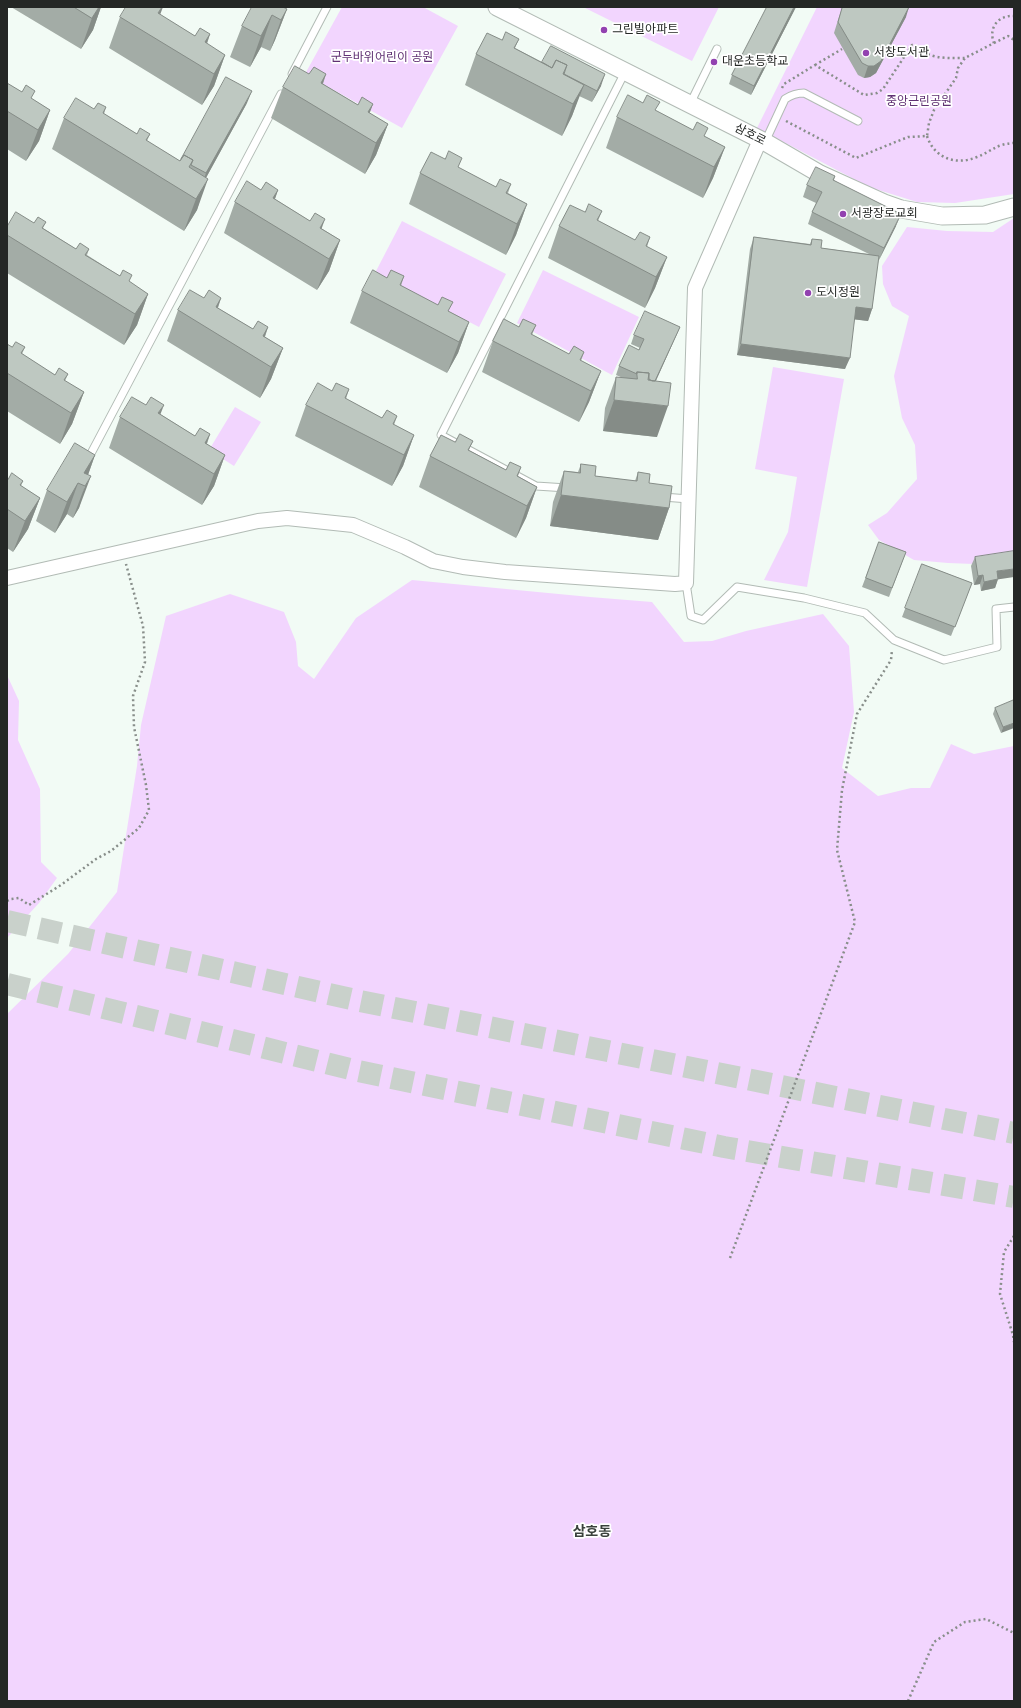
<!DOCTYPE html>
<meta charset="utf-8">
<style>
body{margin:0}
#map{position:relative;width:1021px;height:1708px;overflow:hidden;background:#f2fbf5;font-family:"DM Sans",sans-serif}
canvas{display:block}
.frame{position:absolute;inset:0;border:8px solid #242725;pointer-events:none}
</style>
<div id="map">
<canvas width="1021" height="1708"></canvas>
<div class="frame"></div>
</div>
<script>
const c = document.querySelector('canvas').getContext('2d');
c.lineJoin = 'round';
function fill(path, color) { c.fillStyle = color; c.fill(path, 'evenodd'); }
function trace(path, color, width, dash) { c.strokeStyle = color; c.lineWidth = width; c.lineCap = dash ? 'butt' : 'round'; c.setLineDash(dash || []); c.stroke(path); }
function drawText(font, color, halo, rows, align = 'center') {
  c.font = font + ' "DM Sans","Noto Sans KR",sans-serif'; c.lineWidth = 3.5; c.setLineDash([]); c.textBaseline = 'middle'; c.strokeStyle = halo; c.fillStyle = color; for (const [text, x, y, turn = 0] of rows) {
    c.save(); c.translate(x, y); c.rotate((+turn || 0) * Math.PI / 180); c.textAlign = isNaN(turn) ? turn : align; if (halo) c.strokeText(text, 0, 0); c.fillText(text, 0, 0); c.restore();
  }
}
fill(new Path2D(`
 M342 7H423L458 26 402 128 305 74Z
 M583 7H719L692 61Z
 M817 7H1014V194L955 203 917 202 869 187 757 128Z
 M1014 218V554L974 564 948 563 914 560 879 540 868 525 887 513 917 479 915 445 902 418 894 376 909 316 892 306 883 284 882 266 907 227 947 231 993 232Z
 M402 221 506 274 479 327 375 273Z
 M543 270 639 317 612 375 517 323Z
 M773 367 844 379 807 587 764 580 788 532 797 477 755 469Z
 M235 407 261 422 234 466 209 450Z
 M412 580 590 597 652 602 684 642 712 641 746 631 823 614 849 646 854 712 842 768 878 796 911 788H930L951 744 974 754 1014 746V1701H7V1014L68 954 117 892 137 766 141 725 166 616 230 594 284 612 296 642 298 666 314 679 356 618Z
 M7 675 19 701 18 740 40 789 41 862 57 878 39 903 7 938Z`), '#f2d5fe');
trace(new Path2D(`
 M7 921 360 1001 1014 1133
 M7 984 358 1071 724 1147 1014 1197`), '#c9d1cb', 22, [22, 11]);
const service = new Path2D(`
 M292 74 327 7
 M690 104 717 49
 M765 142 785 99C791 95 796 93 804 93L858 121
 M87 461 281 94
 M567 488 536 486 441 435 625 72
 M663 497 689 499
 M686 583 691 616 703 620 737 587 804 598 865 613 894 640 944 660 997 647 996 609 1014 607`);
const minor = new Path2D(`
 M7 578 258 521 287 518 353 525 405 547 433 561 463 567 505 572 675 584 686 583 695 288 760 140`);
const tertiary = new Path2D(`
 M497 7 765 142 820 174 884 203 901 209 942 216 985 215 1014 207`);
trace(service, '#b2bbb5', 9);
trace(minor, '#b2bbb5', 16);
trace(tertiary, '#b2bbb5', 19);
trace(new Path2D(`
 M994 43 1008 36 1014 40
 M815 65 842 49
 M782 88 784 84 815 65 864 95 877 93 883 89 912 45C920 46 921 50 928 54 938 59 954 58 965 58
 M786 121 856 158 908 137 927 136 929 123 934 110 956 78 958 68 965 58 994 43C988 28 998 15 1014 16
 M927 136C934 158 956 166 977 157 992 151 996 144 1014 143
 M7 901 11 899 19 898 29 905 61 885 96 859 111 851 139 828 149 810 146 785 134 727 133 696 145 662 143 626 126 564
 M1014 1236 1004 1252 1000 1294 1013 1335 1014 1342
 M730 1258 855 922 837 850 842 790 857 714 891 660 892 650
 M908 1701 934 1642 965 1622 986 1619 1014 1633`), '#888e8a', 2.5, [2, 3]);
trace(service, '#fff', 7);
trace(minor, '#fff', 14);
trace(tertiary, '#fff', 17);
fill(new Path2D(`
 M11 7H101L93 30 81 49Z
 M767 7H796L751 95 729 84 732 75Z
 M842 8 906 17 876 73 870 77 864 78 858 75 834 33 838 20Z
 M287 9 275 40 270 51 261 47 250 67 230 57 242 26Z
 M160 15 195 36 210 34 207 44 225 55 214 86 202 105 109 48 120 17Z
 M519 39 515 48 542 62 601 86 592 102 579 96 572 116 562 136 465 85 476 54 502 40Z
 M309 74H326L323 84 358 105 373 104 369 113 388 124 376 155 365 174 271 118 283 87Z
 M7 83 50 110 39 141 26 161 7 149Z
 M247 103 206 178 197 210 184 231 52 149 64 118 94 109 106 107 104 114 137 134H150L147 141 180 161 181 159Z
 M656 111 725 147 713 178 703 198 606 148 617 117Z
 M459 168 496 187 511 184 508 193 527 204 516 235 506 255 409 204 420 173Z
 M835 176 834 180 896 226 879 260 878 259 872 309 868 321 854 319 845 369 737 355 750 249 754 237 810 244 812 239 821 248 869 254 808 224 812 212 816 203 803 197 807 185Z
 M261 190H278L275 199 340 240 329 271 317 290 224 233 235 202Z
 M602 211 598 221 635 240 650 237 647 247 667 257 655 288 645 308 548 258 559 226 585 212Z
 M46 222 43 228 76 249H89L87 255 148 294 137 325 124 345 7 273V227Z
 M404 276 401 286 469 322 458 353 447 373 350 323 362 291 387 278Z
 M204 298H221L218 308 253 329 268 327 265 337 283 348 271 379 260 398 167 341 178 310Z
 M536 325 532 335 569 354 584 352 581 361 601 371 589 402 579 422 482 372 493 341 519 327Z
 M680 327 656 381 657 437 603 431 605 408 616 377 623 378 616 375 619 366 639 350 640 348 631 344 634 335Z
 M7 344 12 347H25L22 354 55 375 68 374 65 381 84 392 72 424 60 444 7 411Z
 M349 389 346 399 382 418 397 416 394 425 414 435 403 466 392 486 295 436 306 405 332 391Z
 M160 414 195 436 210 434 207 444 225 455 214 486 202 505 109 448 120 417Z
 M473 441 469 450 506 470 521 467 518 476 537 487 526 518 516 538 419 487 430 456 455 442Z
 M95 455 88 475 79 508 73 518 67 514 55 533 36 521 47 490Z
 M581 464 595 476 635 481 638 472 649 483 669 508 658 540 550 526 553 502 564 471 578 472Z
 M7 478 8 479 23 481 21 486 40 498 28 529 13 552 7 548Z
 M879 542 906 552 889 597 862 587Z
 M975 557 998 579 995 588 981 591 980 584 974 585 971 566Z
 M922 564 972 583 951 636 902 617Z
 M1014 700 1001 733 993 714 995 708Z`), '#a3aca6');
fill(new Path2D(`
 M99 7H101L93 30 81 49 92 18Z
 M162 7H163L152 36 158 13Z
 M794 7H796L751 95 754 86Z
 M909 7 906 17 876 73 870 77 864 78 868 66Z
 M287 9 275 40 270 51 281 20Z
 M272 15 261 47 250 67 261 36Z
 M210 34 199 65 205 42Z
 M225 55 214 86 202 105 214 74Z
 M326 74 315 105 321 83Z
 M605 74 601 86 592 102 597 91Z
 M584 85 572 116 562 136 573 104Z
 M252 91 247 103 202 185 206 173Z
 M373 104 362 134 368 112Z
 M50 110 39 141 26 161 38 130Z
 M388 124 376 155 365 174 376 143Z
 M725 147 713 178 703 198 714 167Z
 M208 179 197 210 184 231 196 199Z
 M278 190 267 221 273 198Z
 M527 204 516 235 506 255 517 224Z
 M901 214 896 226 879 260 884 248Z
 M325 219 314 250 320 228Z
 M340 240 329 271 317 290 329 259Z
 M667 257 655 288 645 308 656 277Z
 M148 294 137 325 124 345 135 314Z
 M221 298 210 329 216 307Z
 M856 307 872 309 868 321 851 319Z
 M469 322 458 353 447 373 459 342Z
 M268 327 257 358 263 336Z
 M680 327 676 336 651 391 654 382Z
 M741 344 850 358 845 369 737 355Z
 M283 348 271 379 260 398 271 367Z
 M601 371 589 402 579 422 591 391Z
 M84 392 72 424 60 444 71 413Z
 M614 400 668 406 657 437 603 431Z
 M164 405 152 436 158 413Z
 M210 434 199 465 205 443Z
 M414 435 403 466 392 486 404 455Z
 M95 455 84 486V473Z
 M225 455 214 486 202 505 214 474Z
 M91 476 79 508 73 518 85 486Z
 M78 483 67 514 55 533 67 502Z
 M537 487 526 518 516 538 527 506Z
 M561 495 669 508 658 540 550 526Z
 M40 498 28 529 13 552 25 521Z
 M1014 569V577L994 580 997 571Z
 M983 575 980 584 974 585 978 576Z
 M998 579 995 588 981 591 984 582Z
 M1014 723V728L1001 733 1003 727Z`), '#858c87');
const building = new Path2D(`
 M74 7H99L92 18Z
 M126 7H162L158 13 195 36 200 28 210 34 205 42 225 55 214 74 120 17Z
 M252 7H283L287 9 281 20 272 15 261 36 242 26Z
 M767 7H794L754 86 732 75Z
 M843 7H909L881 61 874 66H868L862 63 838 22 842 8Z
 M506 32 519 39 514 48 552 68 556 60 567 65 563 74 584 85 573 104 476 54 487 33 502 40Z
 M551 46 605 74 597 91 564 74 567 65 556 60 552 68 542 62Z
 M295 66 309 74 314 67 326 74 321 83 358 105 362 97 373 104 368 112 388 124 376 143 283 87Z
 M226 77 252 91 206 173 191 165 193 160 184 155 181 159Z
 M7 83 22 92 26 85 35 91 31 98 50 110 38 130 7 111Z
 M628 95 643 103 647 95 660 102 655 110 693 130 697 122 708 128 704 136 725 147 714 167 617 117Z
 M76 98 94 109 98 103 106 107 103 113 137 134 140 128 150 134 146 140 180 161 184 155 193 160 189 167 208 179 196 199 64 118Z
 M449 151 462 158 458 167 496 187 500 179 511 184 506 193 527 204 517 224 420 173 431 152 445 159Z
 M816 167 835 176 833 180 901 214 884 248 812 212 822 192 807 185Z
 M247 181 261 190 266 182 278 190 273 198 310 221 315 213 325 219 320 228 340 240 329 259 235 202Z
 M589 204 602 211 597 220 635 240 640 232 650 237 646 246 667 257 656 277 559 226 570 205 585 212Z
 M16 212 34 223 38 217 46 222 42 228 76 249 80 243 89 249 85 255 120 276 123 270 132 275 129 281 148 294 135 314 7 235V227Z
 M754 237 811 245 812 239 822 240 821 248 879 256 872 309 856 307 850 358 741 344Z
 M373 270 387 278 391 270 404 276 400 285 438 305 442 297 453 302 448 311 469 322 459 342 362 291Z
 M190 290 204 298 209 290 221 298 216 307 253 329 258 321 268 327 263 336 283 348 271 367 178 310Z
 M645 311 680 327 655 381H652L649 379V373L637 372V374L619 366 629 345 639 350 644 339 634 335Z
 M504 319 519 327 523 319 536 325 531 334 569 354 574 346 584 352 580 360 601 371 591 391 493 341Z
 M16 342 25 347 21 353 55 375 59 368 68 374 64 380 84 392 71 413 7 373V344L12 347Z
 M637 372 649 373 648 380 671 383 668 406 614 400 616 377 637 379Z
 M318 383 332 391 336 383 349 389 345 398 382 418 387 410 397 416 393 424 414 435 404 455 306 405Z
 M132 397 146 405 151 397 164 405 158 413 195 436 200 428 210 434 205 443 225 455 214 474 120 417Z
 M460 434 473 441 468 450 506 470 510 462 521 467 517 476 537 487 527 506 430 456 441 435 455 442Z
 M75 443 95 455 84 473 91 476 85 486 78 483 67 502 47 490Z
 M581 464 596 466 595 476 637 481 638 472 650 474 649 483 672 486 669 508 561 495 564 471 580 473Z
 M12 473 23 481 20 485 40 498 25 521 7 509V478L8 479Z
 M879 542 906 552 892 588 866 578Z
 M1014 551V569L997 571 998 579 984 582 983 575 978 576 975 557Z
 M922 564 972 583 955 627 905 608Z
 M1014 700V723L1003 727 995 708Z`);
fill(building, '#bec8c1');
trace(building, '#858c87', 1);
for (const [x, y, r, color] of [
 [604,30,4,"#9241b0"],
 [866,53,4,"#9241b0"],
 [714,62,4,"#9241b0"],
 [843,214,4,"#9241b0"],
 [808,293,4,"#9241b0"]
]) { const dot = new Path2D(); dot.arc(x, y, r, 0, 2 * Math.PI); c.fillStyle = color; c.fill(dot); trace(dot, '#fff', 1.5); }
drawText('12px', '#242725', '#fff', [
 ["그린빌아파트",612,30],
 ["서창도서관",874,53],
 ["대운초등학교",722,62],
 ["서광장로교회",851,214],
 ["도시정원",816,293]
], 'left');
drawText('12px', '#603173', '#fff', [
 ["군두바위어린이 공원",382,58],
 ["중앙근린공원",919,102]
]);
drawText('12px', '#242725', '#fff', [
 ["삼호로",750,135,27]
]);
drawText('bold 14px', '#3a413c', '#fff', [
 ["삼호동",592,1532]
]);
</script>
